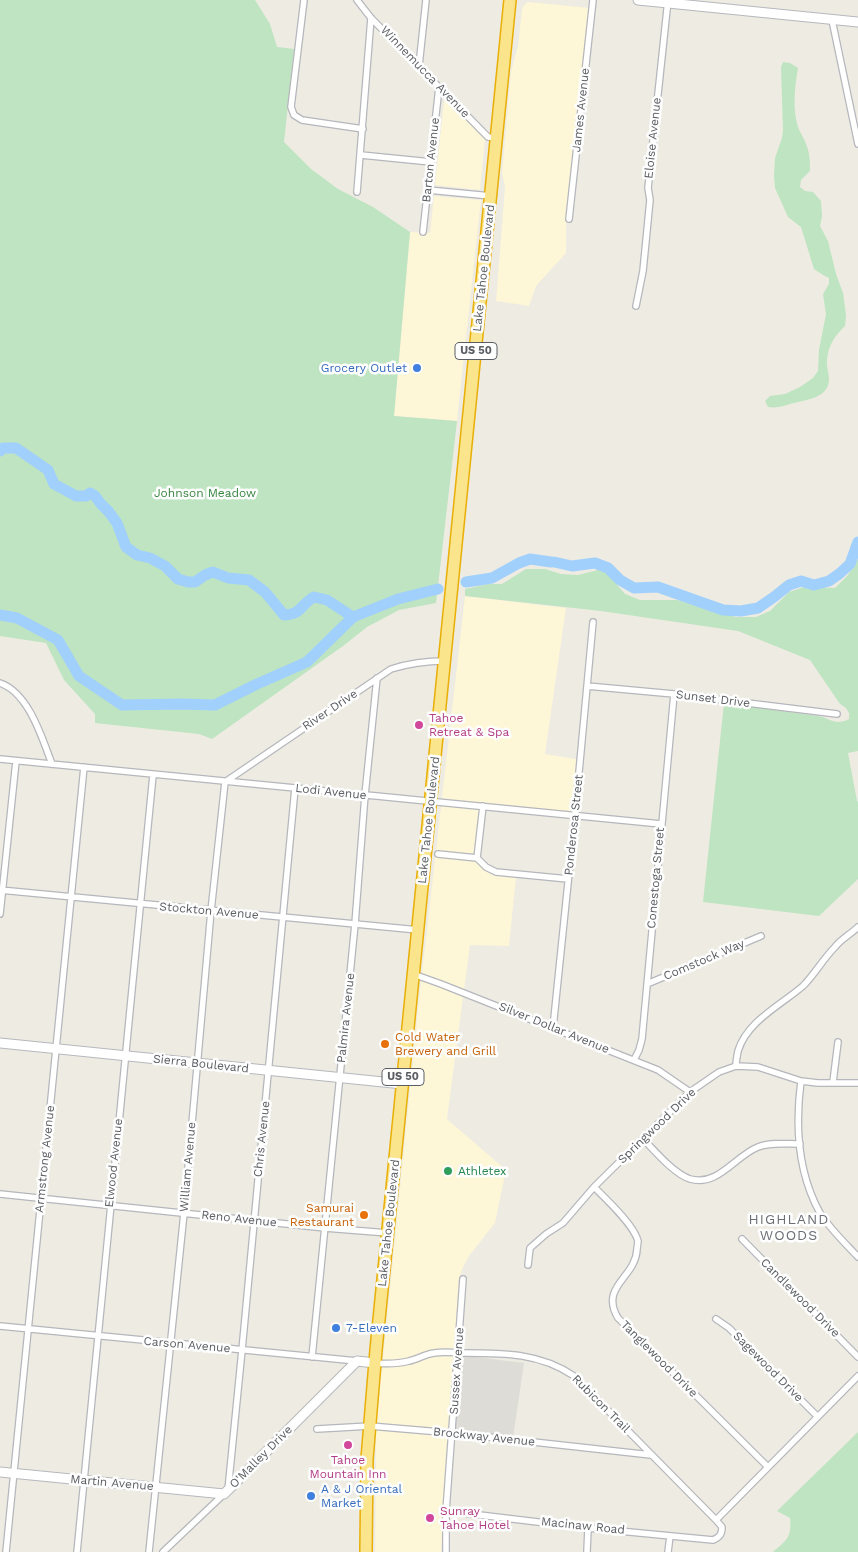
<!DOCTYPE html>
<style>
body{margin:0}
canvas{display:block;background:#edebe2}
</style>
<canvas width="858" height="1552"></canvas>
<script>
const c = document.querySelector('canvas').getContext('2d');
c.lineJoin = 'round';
function fill(path, color) { c.fillStyle = color; c.fill(path, 'evenodd'); }
function trace(path, color, width, dash) { c.strokeStyle = color; c.lineWidth = width; c.lineCap = dash ? 'butt' : 'round'; c.setLineDash(dash || []); c.stroke(path); }
function drawText(font, color, halo, rows, align = 'center') {
  c.font = font + ' "Work Sans",sans-serif'; c.lineWidth = 5; c.setLineDash([]); c.textBaseline = 'middle'; c.strokeStyle = halo; c.fillStyle = color; for (const [text, x, y, turn = 0] of rows) {
    c.save(); c.translate(x, y); c.rotate((+turn || 0) * Math.PI / 180); c.textAlign = isNaN(turn) ? turn : align; if (halo) c.strokeText(text, 0, 0); c.fillText(text, 0, 0); c.restore();
  }
}
fill(new Path2D(`
 M528 2 590 8 566 224V253L536 286 529 306 496 301 505 187 502 173 511 71 518 46 522 9 525 4Z
 M447 101 485 140 480 190 435 185 444 102Z
 M434 196 481 200 457 421 394 416 410 232 430 233Z
 M465 596 566 608 545 754 576 759 574 814 481 803 476 860 495 875 516 877 509 946 470 945 447 1119 506 1170 495 1223 469 1256 464 1265 459 1278 441 1552H375L376 1428 419 999Z`), '#fdf6d7');
fill(new Path2D(`
 M460 1355 524 1363 513 1438 454 1431Z`), '#dedcd6');
fill(new Path2D(`
 M0 0H255L270 24 277 47 294 49 284 142 311 169 338 189 373 207 410 232 394 416 457 421 436 603 399 610 367 627 343 646 212 739 199 734 95 723V714L64 680 46 643 0 636Z
 M783 62 790 63 798 68C795 86 792 108 798 127 800 133 804 138 806 144 810 153 810 162 810 171L801 180 800 187 805 191 813 192 821 201 822 216 820 226 828 241 836 274 843 293 846 315 845 326C835 335 828 346 827 360 826 366 829 372 829 379 829 396 811 399 798 402 787 404 780 409 768 407L765 401 770 396 785 394 800 387 813 378 818 371 819 350 826 314 823 294 829 284V278L823 275 814 269 801 227 788 217 775 188 774 176 775 158 782 138 783 131 781 67Z
 M858 559V751L848 753 857 801 858 802V879L819 916 703 902 724 703 818 716C832 719 835 726 849 719V713L846 708 840 704 810 660 738 631 601 611 465 596V589L488 584H502L526 569H545L561 574 578 575 598 570 607 573 625 594 640 600H677L736 617H756L770 611 789 592 804 587 835 588 848 575Z
 M858 1432V1552H773C787 1540 792 1537 790 1518L777 1511Z`), '#bfe4c1');
trace(new Path2D(`
 M0 451 3 448H16L48 470 54 484 76 496H86L90 493 95 496 101 504 109 512 117 523 126 547 137 555 150 558 165 566 178 579 188 582H195L205 575 213 572 228 578 249 580 265 592 284 615C301 615 301 604 314 597L327 600 353 617
 M554 562 572 566 595 563 608 568 620 580 634 588 658 587 723 610 741 611 758 608 774 597 789 585 801 581 814 585 829 581 839 574 850 564 858 542
 M466 582 492 578 519 563 530 559 551 562
 M0 615 17 618 58 640 79 676 122 705 182 704 215 705 257 684 307 662 353 617 398 599 438 589`), '#a2d0fd', 11);
const street = new Path2D(`
 M304 0 291 107 294 115 302 120 363 129
 M357 0 371 18 488 137 496 138
 M832 20 858 144
 M419 66 426 0
 M361 155 431 162
 M428 190 491 196
 M357 192 371 18
 M569 219 593 0
 M423 232 439 87
 M636 306 643 271 650 200 648 188 668 0
 M0 683C29 693 42 738 52 764
 M587 686 674 694 837 714
 M0 759 661 824
 M438 854 477 858 483 806
 M477 858 486 867 496 872 568 879
 M0 890 418 930
 M0 914 16 761
 M413 974 441 984 658 1070 690 1092
 M647 984 761 936
 M553 1028 575 815 593 622
 M634 1060 639 1050 642 1039 674 694
 M736 1066C736 1062 737 1056 738 1051 747 1021 781 1005 803 986 815 974 823 959 835 947 841 939 851 934 858 927
 M801 1081C795 1126 798 1173 820 1213 830 1229 845 1243 858 1257
 M833 1082 838 1042
 M643 1139C655 1151 674 1174 690 1179 718 1187 735 1156 758 1147 770 1142 786 1144 800 1144
 M594 1187C606 1199 634 1225 638 1241 638 1242 637 1248 637 1249 636 1278 599 1286 618 1318L768 1467
 M0 1194 325 1228 388 1233
 M742 1239 858 1357
 M528 1265 530 1248 546 1234 563 1223 594 1187 690 1092 719 1072 736 1066 758 1067 801 1081 818 1083H858
 M716 1319 729 1328 817 1416
 M0 1326 357 1361
 M312 1357 355 924 365 795 377 678
 M375 1363C386 1364 398 1364 409 1361 418 1359 425 1354 434 1353 444 1351 454 1353 465 1353 504 1353 540 1353 574 1376L716 1520 722 1527C722 1534 720 1537 713 1540L588 1528 446 1511
 M317 1429 370 1426 452 1433 651 1455
 M228 1490 242 1350 295 788
 M716 1520 858 1376
 M6 1552 84 767
 M77 1552 153 775
 M149 1552 184 1213 211 911 225 782 391 669C410 663 426 661 445 661
 M163 1552 224 1494
 M446 1552V1511L463 1279
 M587 1552 588 1528
 M668 1552 670 1536`);
const secondary = new Path2D(`
 M638 0 858 22
 M0 1043 403 1084
 M0 1472 224 1494 357 1361 375 1363`);
const highway = new Path2D(`
 M366 1552 367 1459 376 1350 510 0`);
trace(street, '#b5b7bc', 8);
trace(secondary, '#b6b8be', 11);
trace(highway, '#e9af06', 14);
trace(street, '#fff', 5.5);
trace(secondary, '#fff', 9);
trace(highway, '#fae48c', 11);
for (const [x, y, r, color] of [
 [417,368,5,"#3f7fe0"],
 [419,725,5,"#d1479c"],
 [385,1044,5,"#e8710a"],
 [448,1171,5,"#2e9e5b"],
 [364,1215,5,"#e8710a"],
 [336,1328,5,"#3f7fe0"],
 [348,1445,5,"#d1479c"],
 [311,1496,5,"#3f7fe0"],
 [430,1518,5,"#d1479c"]
]) { const dot = new Path2D(); dot.arc(x, y, r, 0, 2 * Math.PI); c.fillStyle = color; c.fill(dot); trace(dot, '#fff', 2); }
for (const [x, y, w] of [
 [476,351,42],
 [403,1077,42]
]) { const box = new Path2D(); box.roundRect(x - w / 2, y - 8.5, w, 17, 4); c.fillStyle = '#fff'; c.fill(box); trace(box, '#5a5d62', 1); }
drawText('bold 11px', '#5a5d62', null, [
 ["US 50",476,351],
 ["US 50",403,1077]
]);
drawText('12px', '#5a5d62', '#fff', [
 ["Winnemucca Avenue",425,72,46],
 ["James Avenue",581,110,-84],
 ["Eloise Avenue",653,138,-84],
 ["Barton Avenue",431,160,-84],
 ["Lake Tahoe Boulevard",484,268,-84],
 ["Sunset Drive",713,699,7],
 ["River Drive",330,710,-34],
 ["Lodi Avenue",331,792,6],
 ["Lake Tahoe Boulevard",429,820,-84],
 ["Ponderosa Street",574,825,-84],
 ["Conestoga Street",656,878,-85],
 ["Stockton Avenue",209,911,5],
 ["Comstock Way",704,960,-23],
 ["Palmira Avenue",346,1018,-84],
 ["Silver Dollar Avenue",554,1028,22],
 ["Sierra Boulevard",201,1064,6],
 ["Springwood Drive",657,1126,-44],
 ["Chris Avenue",262,1139,-84],
 ["Armstrong Avenue",45,1159,-84],
 ["Elwood Avenue",114,1163,-84],
 ["William Avenue",188,1167,-85],
 ["Reno Avenue",239,1219,6],
 ["Lake Tahoe Boulevard",389,1223,-84],
 ["Candlewood Drive",800,1298,45],
 ["Carson Avenue",187,1345,5],
 ["Tanglewood Drive",659,1359,45],
 ["Sagewood Drive",768,1367,45],
 ["Sussex Avenue",457,1371,-86],
 ["Rubicon Trail",601,1404,45],
 ["Brockway Avenue",484,1437,6],
 ["O'Malley Drive",261,1457,-45],
 ["Martin Avenue",112,1483,5],
 ["Macinaw Road",583,1526,6]
]);
drawText('12px', '#366cbe', '#fff', [
 ["Grocery Outlet",407,368,"right"],
 ["7-Eleven",346,1328],
 ["A & J Oriental",321,1489],
 ["Market",321,1503]
], 'left');
drawText('12px', '#37853f', '#fff', [
 ["Johnson Meadow",205,493]
]);
drawText('12px', '#b23c85', '#fff', [
 ["Tahoe",429,718],
 ["Retreat & Spa",429,732],
 ["Tahoe",348,1460,"center"],
 ["Mountain Inn",348,1474,"center"],
 ["Sunray",440,1511],
 ["Tahoe Hotel",440,1525]
], 'left');
drawText('12px', '#c56008', '#fff', [
 ["Cold Water",395,1037],
 ["Brewery and Grill",395,1051],
 ["Samurai",354,1208,"right"],
 ["Restaurant",354,1222,"right"]
], 'left');
drawText('12px', '#27864d', '#fff', [
 ["Athletex",458,1171]
], 'left');
c.letterSpacing = '1px';
drawText('14px', '#6b6f74', '#fff', [
 ["HIGHLAND",789,1220],
 ["WOODS",789,1236]
]);
c.letterSpacing = '0px';
</script>
